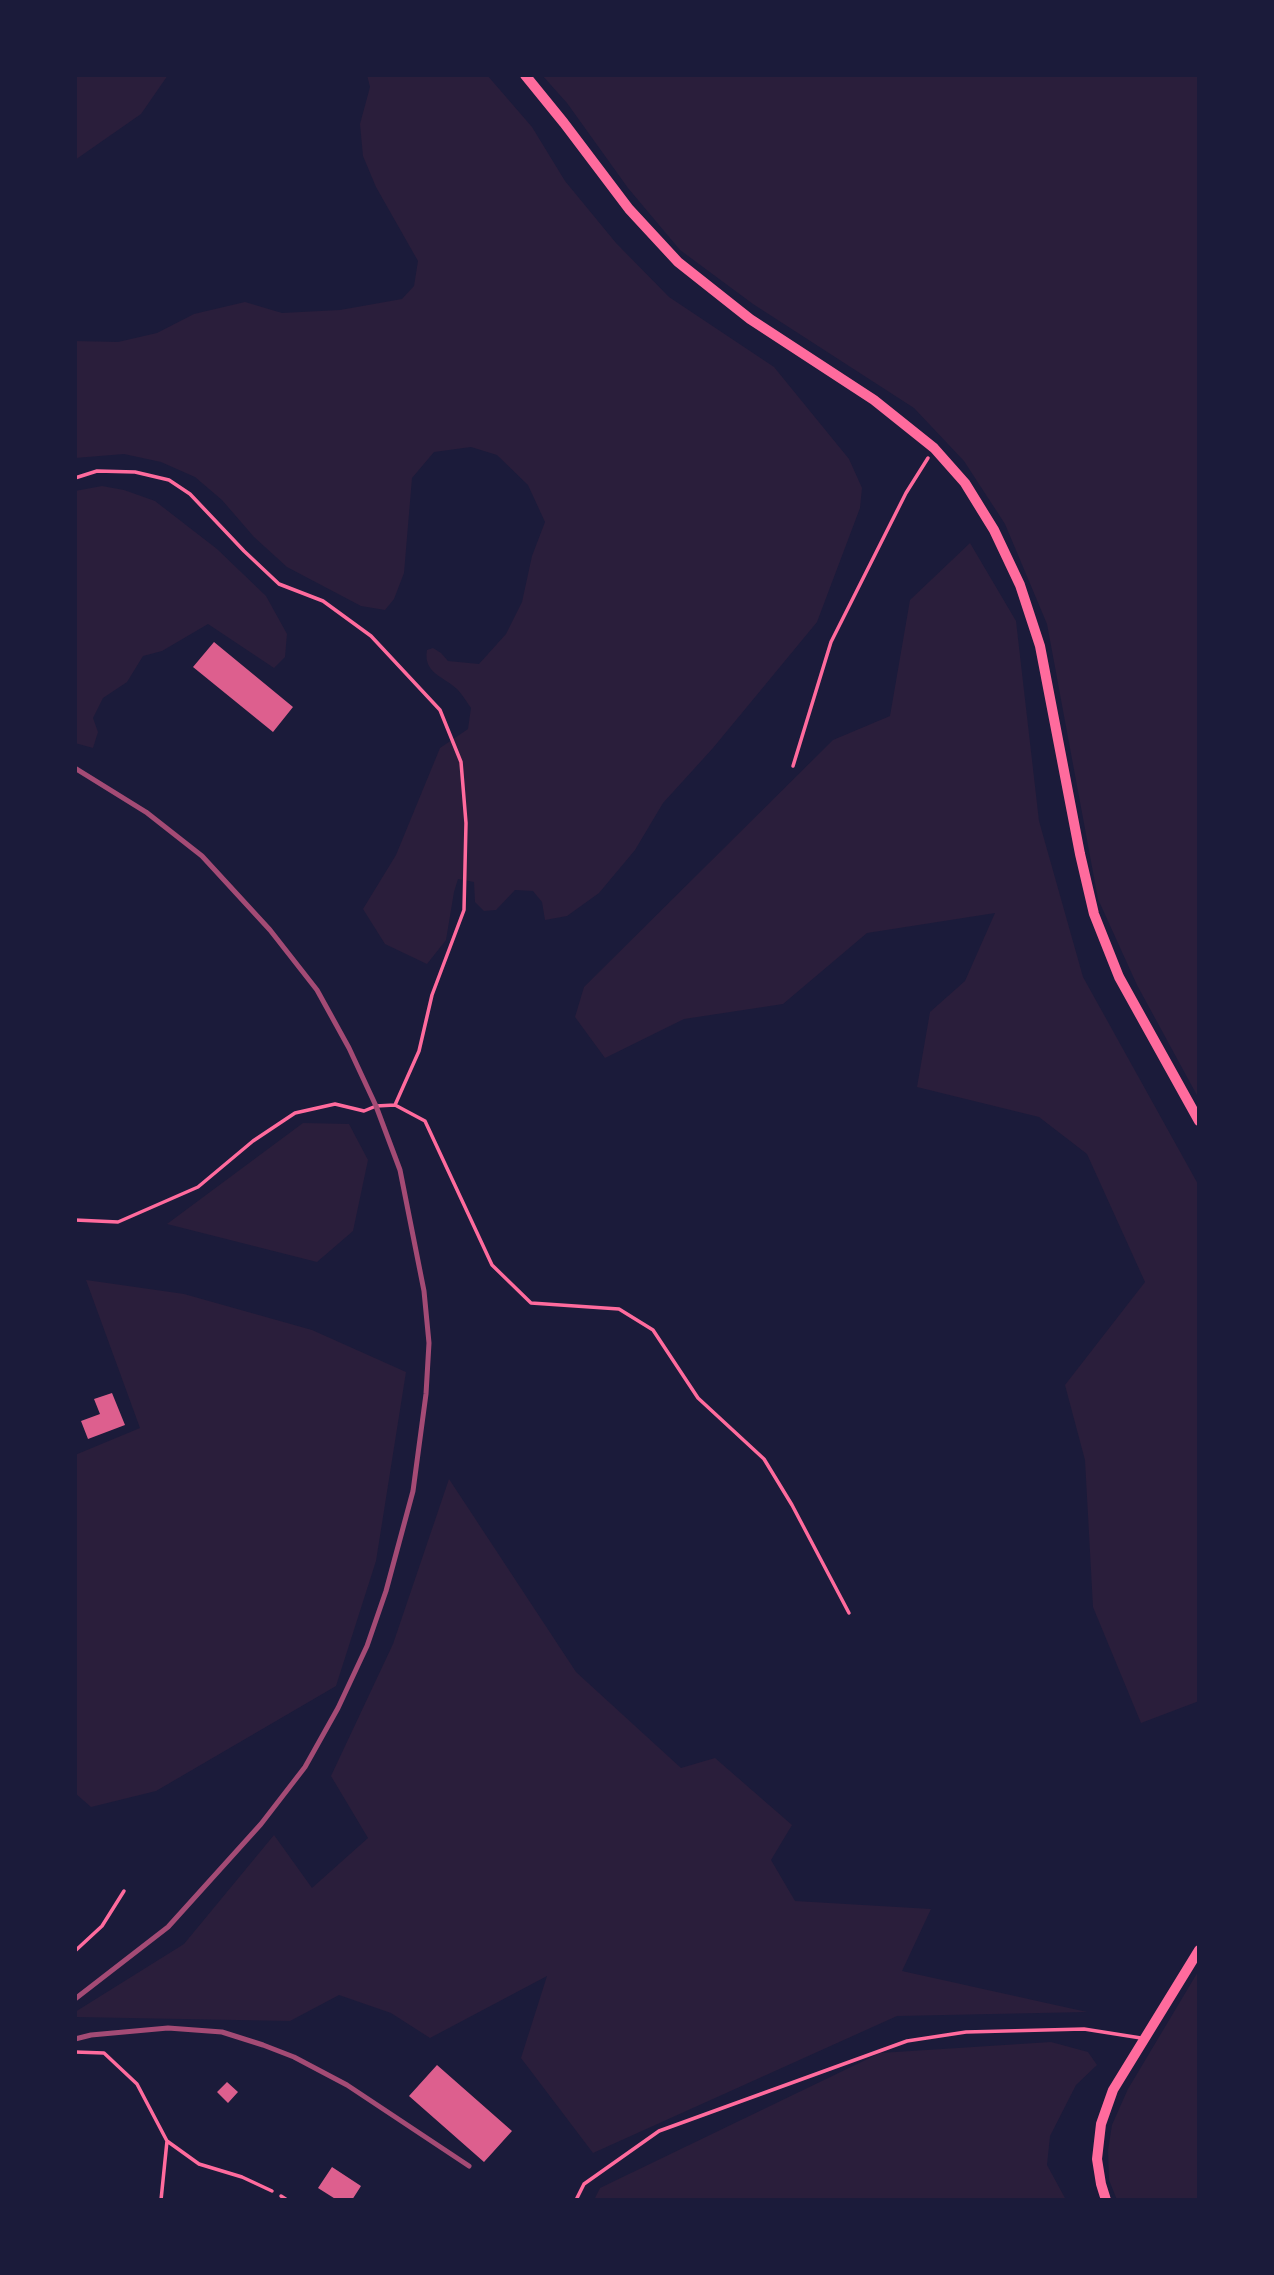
<!DOCTYPE html>
<html>
<head>
<meta charset="utf-8">
<style>
	body { margin:0 }
	#map { position:relative; width:1274px; height:2275px; overflow:hidden; background:#1b1b3a; font-family:"Golos Text",sans-serif }
	canvas { display:block }
	.frame { position:absolute; inset:0; border:77px solid #1b1b3a; pointer-events:none }
</style>
</head>
<body>
<div id="map">
<canvas width="1274" height="2275"></canvas>
<div class="frame"></div>
</div>
<script>
const ctx = document.querySelector('canvas').getContext('2d');
ctx.lineJoin = 'round';
function fillPath(path, color) {
  ctx.fillStyle = color;
  ctx.fill(path, 'evenodd');
}
function stroke(path, color, width, dash) {
  ctx.strokeStyle = color;
  ctx.lineWidth = width;
  ctx.lineCap = dash ? 'butt' : 'round';
  ctx.setLineDash(dash || []);
  ctx.stroke(path);
}
const green = new Path2D(`
	M 75,75 L 168,75 L 141,114 L 75,160 Z
	M 367,75 L 487,75 L 532,127 L 565,181 L 616,243 L 669,297 L 774,367 L 849,459 L 862,488 L 860,508 L 817,622 L 713,748 L 663,803 L 635,850 L 599,893 L 567,916 L 545,920 L 542,902 L 533,891 L 515,890 L 496,910 L 484,911 L 475,902 L 474,882 L 458,879 L 454,892 L 446,940 L 427,964 L 385,944 L 363,909 L 396,855 L 440,748 L 468,729 L 471,708 C 467,702 462,694 457,689 C 443,676 423,673 427,650 L 433,648 L 441,653 L 448,661 L 479,664 L 506,634 L 522,602 L 532,556 L 545,522 L 528,485 L 497,455 L 471,447 L 434,452 L 412,478 L 404,573 L 394,599 L 385,610 L 361,606 L 287,567 L 254,537 L 222,500 L 195,477 L 161,462 L 124,454 L 75,458 L 75,341 L 118,342 L 157,333 L 194,314 L 245,302 L 282,313 L 340,310 L 402,299 L 414,286 L 418,261 L 376,187 L 363,156 L 360,124 L 370,87 Z
	M 542,75 L 1199,75 L 1199,1099 L 1137,985 L 1098,899 L 1047,624 L 1005,524 L 964,461 L 914,408 L 753,304 L 680,250 L 628,188 L 567,103 Z
	M 102,486 L 124,490 L 155,501 L 217,549 L 266,596 L 287,634 L 285,657 L 274,668 L 208,624 L 162,651 L 143,656 L 127,682 L 103,698 L 93,718 L 98,732 L 93,748 L 75,743 L 75,491 Z
	M 970,543 L 1016,621 L 1039,821 L 1083,977 L 1199,1186 L 1199,1701 L 1141,1723 L 1093,1607 L 1085,1460 L 1065,1385 L 1145,1282 L 1087,1154 L 1039,1117 L 917,1087 L 930,1012 L 965,981 L 995,913 L 867,933 L 783,1004 L 684,1019 L 605,1058 L 575,1017 L 584,987 L 833,740 L 890,716 L 910,600 Z
	M 303,1123 L 349,1124 L 368,1160 L 353,1231 L 317,1262 L 167,1224 Z
	M 86,1280 L 184,1294 L 312,1330 L 406,1372 L 376,1561 L 336,1686 L 156,1791 L 91,1807 L 75,1793 L 75,1455 L 140,1428 Z
	M 449,1479 L 576,1672 L 681,1768 L 715,1758 L 792,1825 L 771,1860 L 795,1901 L 931,1909 L 902,1971 L 1087,2012 L 897,2016 L 593,2153 L 521,2058 L 547,1976 L 430,2038 L 391,2013 L 339,1995 L 290,2021 L 75,2017 L 75,2012 L 184,1944 L 274,1835 L 312,1888 L 368,1838 L 331,1776 L 393,1644 Z
	M 1199,1970 L 1199,2200 L 1117,2200 L 1109,2180 L 1108,2150 L 1112,2125 L 1128,2089 Z
	M 1051,2042 L 1088,2052 L 1097,2065 L 1076,2085 L 1050,2136 L 1047,2165 L 1066,2200 L 594,2200 L 600,2188 L 880,2053 Z`);
const building = new Path2D(`
	M 214,642 L 293,707 L 273,732 L 193,667 Z
	M 112,1393 L 125,1425 L 88,1439 L 81,1421 L 100,1414 L 94,1399 Z
	M 437,2065 L 512,2131 L 484,2162 L 409,2096 Z
	M 227,2082 L 238,2092 L 228,2103 L 217,2092 Z
	M 332,2167 L 361,2186 L 352,2200 L 337,2200 L 318,2188 Z`);
const path = new Path2D(`
	M 793,766 L 831,642 L 906,493 L 928,458
	M 75,1951 L 102,1926 L 124,1891
	M 75,2052 L 104,2053 L 137,2084 L 167,2141 L 161,2200
	M 167,2141 L 199,2164 L 242,2177 L 272,2191`);
const service = new Path2D(`
	M 75,478 L 97,471 L 135,472 L 169,480 L 190,494 L 244,551 L 279,584 L 323,601 L 371,636 L 440,710 L 461,762 L 466,823 L 464,910 L 432,995 L 419,1051 L 395,1105 L 376,1106 L 364,1111 L 335,1104 L 295,1113 L 253,1141 L 198,1187 L 118,1222 L 75,1220
	M 395,1105 L 425,1121 L 492,1265 L 531,1303 L 619,1309 L 653,1330 L 698,1398 L 764,1459 L 792,1505 L 849,1613
	M 281,2196 L 287,2200
	M 576,2200 L 584,2184 L 659,2131 L 907,2041 L 966,2032 L 1084,2029 L 1141,2038`);
const tertiary = new Path2D(`
	M 525,75 L 564,123 L 629,209 L 678,262 L 750,319 L 874,400 L 934,448 L 965,483 L 994,530 L 1020,585 L 1040,646 L 1080,854 L 1094,914 L 1119,977 L 1199,1121
	M 1106,2200 L 1101,2184 L 1097,2159 L 1101,2124 L 1113,2090 L 1199,1950`);
const rail = new Path2D(`
	M 75,768 L 146,812 L 202,856 L 270,930 L 317,990 L 349,1048 L 376,1106 L 400,1170 L 424,1291 L 429,1343 L 426,1394 L 413,1491 L 386,1591 L 367,1646 L 338,1708 L 305,1767 L 261,1824 L 168,1927 L 75,1999
	M 75,2039 L 91,2035 L 168,2028 L 222,2032 L 263,2045 L 294,2057 L 347,2085 L 469,2166`);
fillPath(green, '#2a1e3b');
fillPath(building, '#dd5f8e');
stroke(path, '#ff6b9d', 3.5);
stroke(service, '#ff6b9d', 3.5);
stroke(tertiary, '#ff6b9d', 10);
stroke(rail, '#a44b75', 5);
</script>
</body>
</html>
